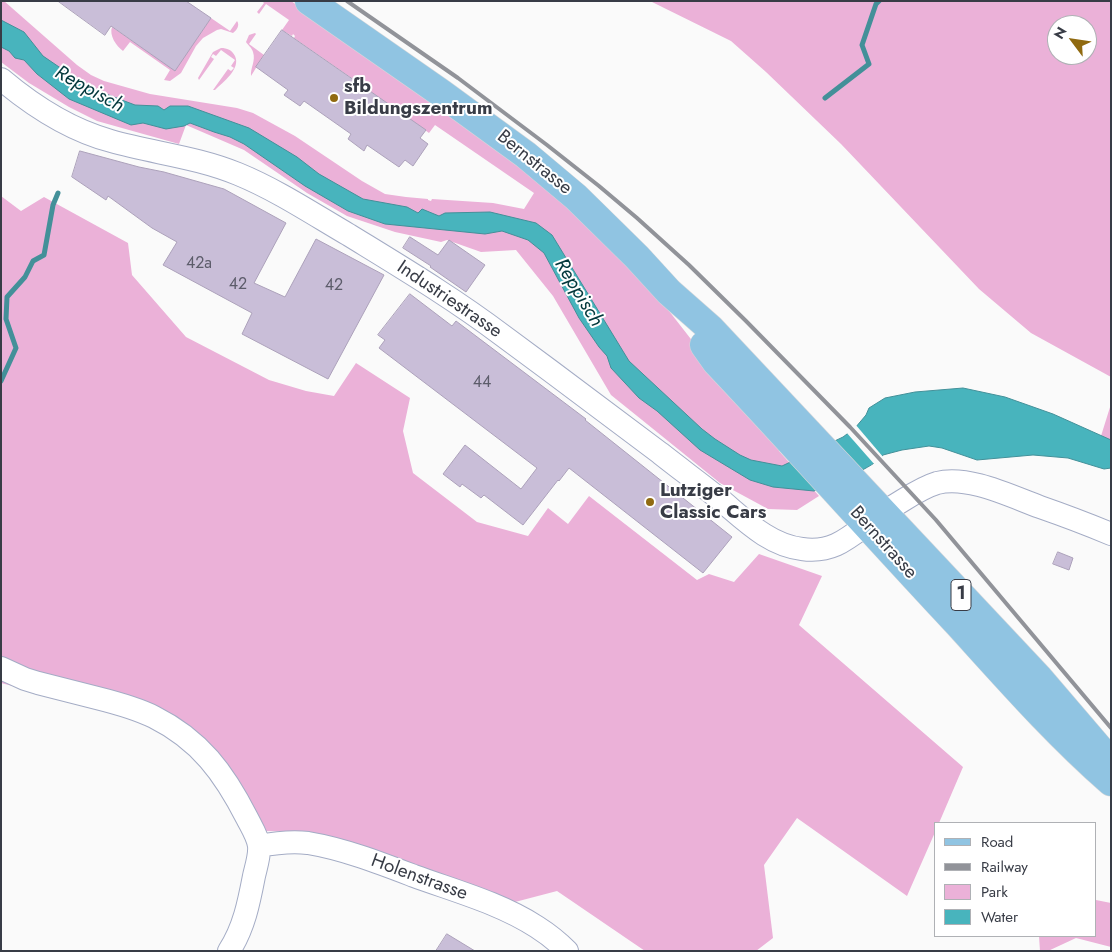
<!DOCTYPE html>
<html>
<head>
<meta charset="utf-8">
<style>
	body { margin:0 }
	#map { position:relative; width:1112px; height:952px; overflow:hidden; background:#fafafa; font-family:Jost,sans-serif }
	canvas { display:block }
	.frame { position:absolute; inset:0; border:2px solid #383c46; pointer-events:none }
	.legend { position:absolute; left:934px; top:822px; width:162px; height:115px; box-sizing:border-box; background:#fff; border:1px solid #afb1b5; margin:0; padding:6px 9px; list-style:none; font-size:15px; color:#383c46 }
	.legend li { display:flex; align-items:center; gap:10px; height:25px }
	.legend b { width:25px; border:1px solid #afb1b5 }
	.north { position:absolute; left:1047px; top:15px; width:50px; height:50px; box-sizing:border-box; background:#fff; border:1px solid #afb1b5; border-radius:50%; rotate:301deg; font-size:14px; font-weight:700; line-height:20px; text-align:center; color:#383c46 }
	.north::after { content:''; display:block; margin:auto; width:18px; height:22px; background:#906a10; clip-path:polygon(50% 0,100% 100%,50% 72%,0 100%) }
</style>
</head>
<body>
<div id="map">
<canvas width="1112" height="952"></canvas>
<div class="frame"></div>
<ul class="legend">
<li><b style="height:6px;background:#90c4e2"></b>Road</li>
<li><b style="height:6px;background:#919399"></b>Railway</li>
<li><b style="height:14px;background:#ebb1d8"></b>Park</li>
<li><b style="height:14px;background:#48b4bd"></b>Water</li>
</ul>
<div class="north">N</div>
</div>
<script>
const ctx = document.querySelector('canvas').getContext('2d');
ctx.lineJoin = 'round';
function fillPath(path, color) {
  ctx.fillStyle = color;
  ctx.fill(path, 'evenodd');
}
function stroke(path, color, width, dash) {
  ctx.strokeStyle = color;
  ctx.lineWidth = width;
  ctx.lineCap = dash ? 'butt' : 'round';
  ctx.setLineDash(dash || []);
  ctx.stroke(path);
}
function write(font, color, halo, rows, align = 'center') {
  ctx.font = font + ' Jost,sans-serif';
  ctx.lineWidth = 4;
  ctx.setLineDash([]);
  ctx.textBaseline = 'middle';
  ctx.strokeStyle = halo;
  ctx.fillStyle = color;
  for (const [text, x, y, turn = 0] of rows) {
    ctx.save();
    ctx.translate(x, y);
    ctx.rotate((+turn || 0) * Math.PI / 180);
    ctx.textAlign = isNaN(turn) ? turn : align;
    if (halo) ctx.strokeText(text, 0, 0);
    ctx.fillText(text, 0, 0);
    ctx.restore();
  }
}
const green = new Path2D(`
	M 1,1 L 4,1 L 77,65 L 91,75 L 104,81 L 150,94 L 237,108 L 253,113 L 295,136 L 362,181 L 385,194 L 406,197 L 428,199 L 428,200 L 431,201 L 432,199 L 493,203 L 524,209 L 534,193 L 435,125 L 429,133 L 403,114 L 404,112 L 402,111 L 400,112 L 355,81 L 356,79 L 354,77 L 353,79 L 294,38 L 295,36 L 293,34 L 292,36 L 282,30 L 289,20 L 266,4 L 259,14 L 257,12 L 264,3 L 262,1 L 291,1 L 445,109 L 558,196 L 662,302 L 733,393 L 782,449 L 779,451 L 819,496 L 797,510 L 768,509 L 720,483 L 647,424 L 611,395 L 553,296 L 516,250 L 481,252 L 447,240 L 441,242 L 395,232 L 347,216 L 307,193 L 244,150 L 186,125 L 179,144 L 97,121 L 69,107 L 29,83 L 1,62 Z
	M 650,1 L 1111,1 L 1111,377 L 1031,333 L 979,289 L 841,144 L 766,72 L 731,41 ZM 1057,25 L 1087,25 L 1087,55 L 1057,55 Z
	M 211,18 L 230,31 L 237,21 C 240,25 237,30 233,33 L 221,29 L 217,30 L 203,38 L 196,46 L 181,73 L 170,81 L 164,80 L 170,70 L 130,42 L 123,51 C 116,46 109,35 112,27 L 175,70 Z
	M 255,33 L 256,34 L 249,44 L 264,55 L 251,76 C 250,68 256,61 253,52 C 252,48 248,45 246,42 L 249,35 Z
	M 221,48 C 227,48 232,50 235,56 C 241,69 223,82 215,90 L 213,90 L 228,69 L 231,71 L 234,68 L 231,66 L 235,60 L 221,50 L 216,56 L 213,54 L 211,57 L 214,59 L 199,80 L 198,78 L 213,52 Z
	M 1,196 L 21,211 L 44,197 L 128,243 L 132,275 L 186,337 L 269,380 L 306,391 L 334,396 L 356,363 L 410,398 L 403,431 L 413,473 L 477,522 L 528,536 L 548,508 L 568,524 L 589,496 L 697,580 L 709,574 L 734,582 L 759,554 L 822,576 L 799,625 L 963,767 L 939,823 L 936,823 L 936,830 L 907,896 L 797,818 L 764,865 L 773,938 L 756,951 L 645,951 L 557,891 L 515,902 L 311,832 L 263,831 L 163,725 L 1,683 Z
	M 1111,404 L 1111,456 L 1096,452 Z
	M 1096,900 L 1111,903 L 1111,947 L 1076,938 L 1048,951 L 1040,951 L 1039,936 L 1096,936 Z`);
const water = new Path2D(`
	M 1,20 L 24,32 L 43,56 L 81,82 L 106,94 L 135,105 L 158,106 L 164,110 L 170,106 L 188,106 L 249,128 L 297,157 L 319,174 L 363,199 L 407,207 L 418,213 L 422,209 L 439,216 L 445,213 L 490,212 L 536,223 L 552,235 L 629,361 L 702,429 L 715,439 L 740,455 L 751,460 L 782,466 L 843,437 L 855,428 L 866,415 L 869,408 L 885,398 L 915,392 L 963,388 L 1005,397 L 1053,414 L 1111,440 L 1111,468 L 1104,469 L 1068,458 L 1033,455 L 977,460 L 942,448 L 929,446 L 902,450 L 883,455 C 874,468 835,482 820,489 L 814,491 L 773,487 L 750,480 L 700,450 L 657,411 L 639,398 L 611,368 L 607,356 L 599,347 L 579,318 L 544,253 L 528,240 L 502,231 L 485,234 L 385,224 L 348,211 L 305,186 L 244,144 L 230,137 L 214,132 L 190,123 L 184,126 L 166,129 L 143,123 L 131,125 L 69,99 L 37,74 L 24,60 L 15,58 L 9,51 L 1,47 Z`);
const pier = new Path2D(`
	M 855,424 L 884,458 L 881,462 L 875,465 L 846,432 Z`);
const stream = new Path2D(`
	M 825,98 L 869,64 L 862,45 L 876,4 L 879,1
	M 1,381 L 16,348 L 6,319 L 7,297 L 25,277 L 33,261 L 44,255 L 53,205 L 58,193`);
const building = new Path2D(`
	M 58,1 L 186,1 L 211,18 L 175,71 L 111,26 L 105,35 Z
	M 282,30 L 426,130 L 420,138 L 428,144 L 413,166 L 405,160 L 399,167 L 367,145 L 364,151 L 348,139 L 351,134 L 304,101 L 300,106 L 284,95 L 288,90 L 256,67 Z
	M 80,151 L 139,167 L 164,172 L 224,189 L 286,223 L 254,283 L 285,297 L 316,239 L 384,275 L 328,379 L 242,334 L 252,313 L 163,265 L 177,242 L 152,228 L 108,196 L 106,200 L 72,177 Z
	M 410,237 L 438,255 L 449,240 L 485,265 L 466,292 L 430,267 L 431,266 L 403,248 Z
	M 410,294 L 452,326 L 456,321 L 586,419 L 585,420 L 732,537 L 703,573 L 569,468 L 559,481 L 558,480 L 523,525 L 484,495 L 481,498 L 462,484 L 460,487 L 443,474 L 465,445 L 521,489 L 537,468 L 379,348 L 385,340 L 378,335 Z
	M 1058,552 L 1073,558 L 1069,570 L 1053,564 Z
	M 447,934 L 475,951 L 436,951 Z`);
const minor = new Path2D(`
	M 1,79 C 33,106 70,130 111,141 C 153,153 197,157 238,174 C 277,190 313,214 349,235 C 401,267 453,298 502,335 C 555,374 608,414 660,453 C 679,468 698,482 717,497 C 742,517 767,545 802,549 C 830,553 845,541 866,525
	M 883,512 C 901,503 917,489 937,483 C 968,475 1010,496 1040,507 C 1063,515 1087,524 1111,534
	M 1,668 L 25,679 L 38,683 C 58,688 77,693 97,698 C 117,703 136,708 154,717 C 200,740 224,773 247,818 C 251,826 258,837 259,846 C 260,855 256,867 254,876 C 249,902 244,928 229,951
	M 259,846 C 275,843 291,841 308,843 C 344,849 380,863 414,876 C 455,891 500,903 537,927 C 548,934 558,942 567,951`);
const major = new Path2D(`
	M 309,1 L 441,93 L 526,155 L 576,197 L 637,257 L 669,292 L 711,329 L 1039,678 L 1111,762
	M 704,345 L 716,362 L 732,379 C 808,460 882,543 958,624 C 1007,678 1056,734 1111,782`);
const rail = new Path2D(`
	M 347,1 L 458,78 L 547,145 L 599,186 L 637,218 L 689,265 L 746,321 L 850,427 L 936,520 L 1111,728`);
const markers = [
	[334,98,5,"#906a10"],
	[650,502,5,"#906a10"]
];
const numberNames = [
	["42a",199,264],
	["42",238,285],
	["42",334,286],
	["44",482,383]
];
const shields = [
	[961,595,20]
];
const shieldNames = [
	["1",961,595]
];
const poiNames = [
	["sfb",344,87],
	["Bildungszentrum",344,109],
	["Lutziger",660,491],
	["Classic Cars",660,513]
];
const streetNames = [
	["Bernstrasse",534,163,39],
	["Industriestrasse",449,300,34],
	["Bernstrasse",883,543,48],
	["Holenstrasse",419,878,20]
];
const waterNames = [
	["Reppisch",89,90,29],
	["Reppisch",578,293,59]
];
fillPath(green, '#ebb1d8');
fillPath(water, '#48b4bd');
stroke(water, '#439099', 1);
fillPath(pier, '#fafafa');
stroke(stream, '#439099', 5);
fillPath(building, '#c9bed8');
stroke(building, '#aca1ba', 1);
stroke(minor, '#a4acc5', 24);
stroke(major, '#d7d8da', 29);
stroke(minor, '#fff', 22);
stroke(major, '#90c4e2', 28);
stroke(rail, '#919399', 4);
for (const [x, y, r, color] of markers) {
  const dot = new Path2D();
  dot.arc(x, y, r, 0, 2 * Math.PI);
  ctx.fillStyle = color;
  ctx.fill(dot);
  stroke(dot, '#fff', 2);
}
write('16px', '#5c5c6a', null, numberNames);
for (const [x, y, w] of shields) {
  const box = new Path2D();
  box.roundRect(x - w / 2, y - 15.5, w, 31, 4);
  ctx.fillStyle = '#fff';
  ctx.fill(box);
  stroke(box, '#383c46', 1);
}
write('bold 18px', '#383c46', null, shieldNames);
write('bold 19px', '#383c46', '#fff', poiNames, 'left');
write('19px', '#383c46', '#fff', streetNames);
write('italic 20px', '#04393d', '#fff', waterNames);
</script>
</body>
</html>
